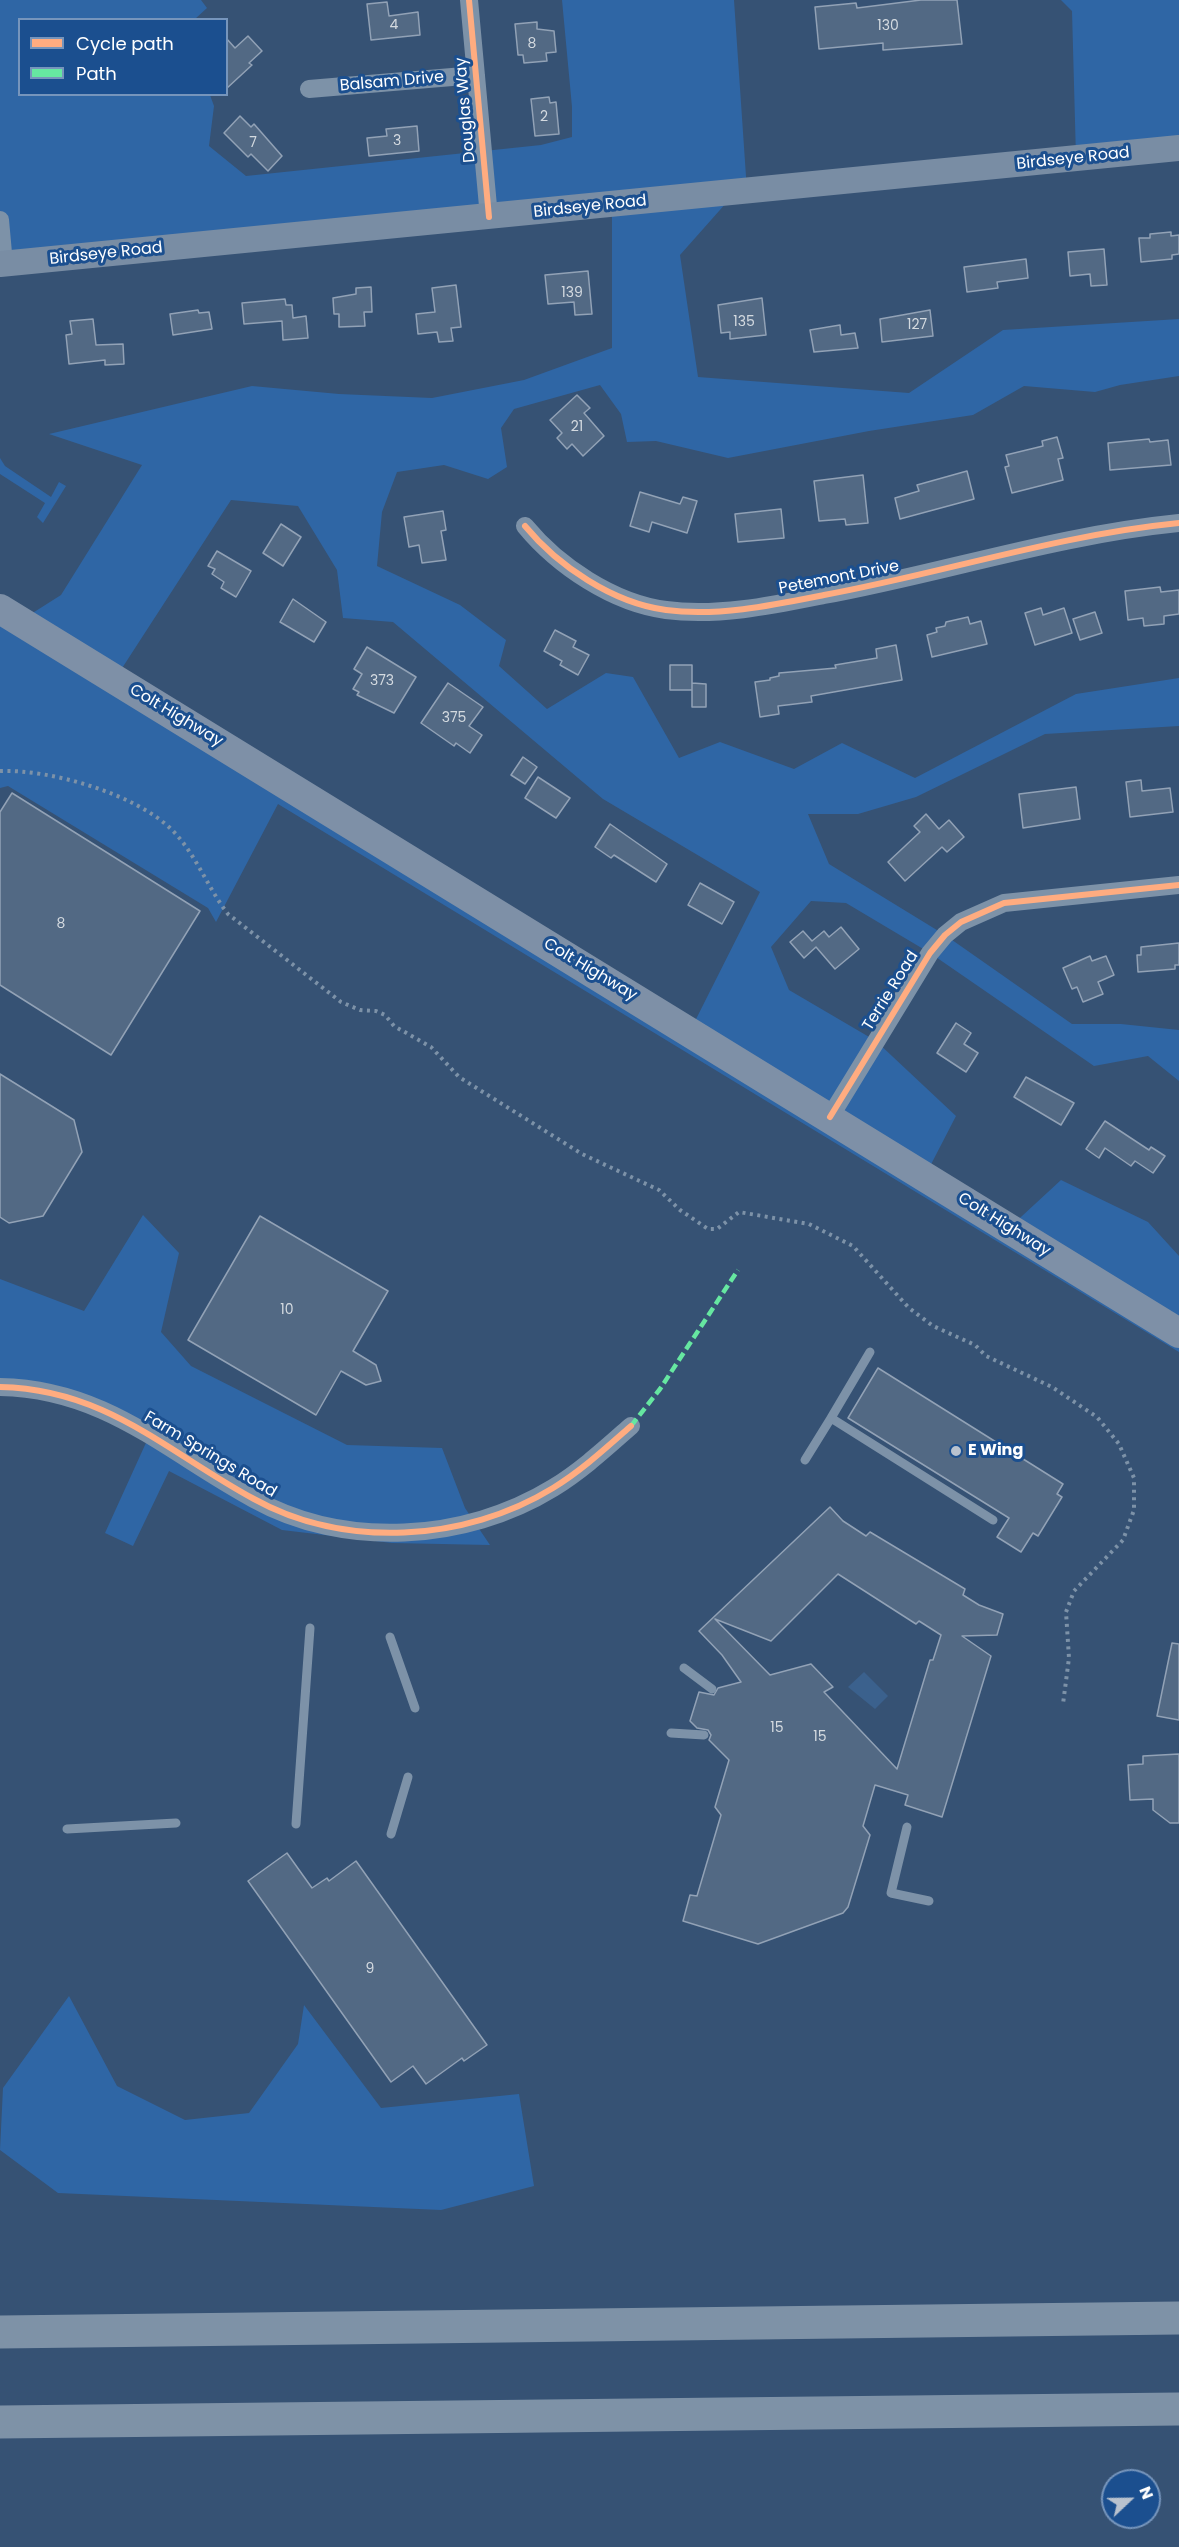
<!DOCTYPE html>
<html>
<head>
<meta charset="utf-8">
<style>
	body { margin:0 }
	#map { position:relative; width:1179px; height:2547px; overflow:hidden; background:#365274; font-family:Poppins,sans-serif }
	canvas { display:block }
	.legend { position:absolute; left:18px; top:18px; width:210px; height:78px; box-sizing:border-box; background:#1b4f8f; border:2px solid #7695bc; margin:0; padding:8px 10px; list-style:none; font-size:18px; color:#fff }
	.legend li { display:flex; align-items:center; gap:12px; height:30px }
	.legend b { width:30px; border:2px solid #7695bc }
	.north { position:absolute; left:1101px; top:2469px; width:60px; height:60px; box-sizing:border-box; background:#1b4f8f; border:2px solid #7695bc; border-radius:50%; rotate:68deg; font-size:16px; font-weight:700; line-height:24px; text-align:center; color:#fff }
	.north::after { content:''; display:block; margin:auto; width:21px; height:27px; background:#b9c2ce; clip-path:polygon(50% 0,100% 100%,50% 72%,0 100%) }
</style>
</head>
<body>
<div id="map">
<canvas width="1179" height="2547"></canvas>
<ul class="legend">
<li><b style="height:8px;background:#ffac80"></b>Cycle path</li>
<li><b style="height:8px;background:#66e7a1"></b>Path</li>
</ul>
<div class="north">N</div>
</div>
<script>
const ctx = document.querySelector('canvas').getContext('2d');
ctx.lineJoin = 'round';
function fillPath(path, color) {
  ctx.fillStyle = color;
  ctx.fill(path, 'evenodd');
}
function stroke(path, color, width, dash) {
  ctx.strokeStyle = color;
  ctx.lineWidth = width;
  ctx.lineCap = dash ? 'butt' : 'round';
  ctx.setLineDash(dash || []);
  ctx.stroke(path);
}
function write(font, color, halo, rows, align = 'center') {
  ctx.font = font + ' Poppins,sans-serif';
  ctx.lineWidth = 6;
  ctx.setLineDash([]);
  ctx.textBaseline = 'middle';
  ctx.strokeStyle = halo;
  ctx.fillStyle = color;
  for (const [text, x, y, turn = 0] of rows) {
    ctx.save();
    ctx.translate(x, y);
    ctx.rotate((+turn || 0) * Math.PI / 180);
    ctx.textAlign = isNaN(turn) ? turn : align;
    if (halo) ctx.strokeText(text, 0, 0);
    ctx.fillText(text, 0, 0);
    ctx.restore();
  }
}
const green = new Path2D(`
	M 0,0 L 201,0 L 207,8 L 195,19 L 20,20 L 20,94 L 210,95 L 214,106 L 209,146 L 246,176 L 541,145 L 572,137 L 572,107 L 562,0 L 734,0 L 747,191 L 735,193 L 680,255 L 698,377 L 909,393 L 1003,330 L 1179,319 L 1179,376 L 1120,385 L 1095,392 L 1024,386 L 973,415 L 869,431 L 728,458 L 656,441 L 627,442 L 621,414 L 600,385 L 514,409 L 501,428 L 507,467 L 488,479 L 444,465 L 397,472 L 382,512 L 377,566 L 460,605 L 506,640 L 499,666 L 547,709 L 606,673 L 633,677 L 679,758 L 720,742 L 794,769 L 842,743 L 915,778 L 1076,694 L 1179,678 L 1179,726 L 1045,734 L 916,797 L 858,814 L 808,814 L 829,864 L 945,935 L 1072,1024 L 1121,1024 L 1179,1030 L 1179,1081 L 1148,1056 L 1094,1066 L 930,953 L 846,903 L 811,901 L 771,947 L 789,990 L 876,1041 L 956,1116 L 925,1176 L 1009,1228 L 1061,1180 L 1148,1222 L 1179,1256 L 1179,1352 L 278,804 L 216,922 L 208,908 L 8,786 L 0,788 L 0,609 L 20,621 L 61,595 L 142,465 L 49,434 L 252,386 L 339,394 L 432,398 L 524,380 L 612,348 L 612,205 L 0,264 ZM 231,500 L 298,506 L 337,570 L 343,618 L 393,622 L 603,799 L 760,892 L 690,1031 L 115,679 Z
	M 1061,0 L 1179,0 L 1179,148 L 1076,158 L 1072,11 Z
	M 0,458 L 5,466 L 51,497 L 59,482 L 66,486 L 43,523 L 37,517 L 45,503 L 0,474 Z
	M 143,1215 L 179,1253 L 161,1332 L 191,1366 L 347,1445 L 442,1448 L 465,1508 L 490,1545 L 392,1543 L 282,1530 L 169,1471 L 133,1546 L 105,1533 L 150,1434 L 122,1419 L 0,1387 L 0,1279 L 84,1311 Z
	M 69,1996 L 117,2086 L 185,2120 L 249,2113 L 298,2044 L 304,2005 L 381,2108 L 519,2094 L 534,2186 L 441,2210 L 58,2193 L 0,2150 L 3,2088 Z`);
const water = new Path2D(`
	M 864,1672 L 888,1696 L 875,1709 L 848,1687 Z`);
const building = new Path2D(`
	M 921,0 L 957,0 L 962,44 L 883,50 L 883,43 L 819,49 L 815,7 L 856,3 L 857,8 Z
	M 387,2 L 389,16 L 418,12 L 420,35 L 371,40 L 367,4 Z
	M 537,22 L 537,29 L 554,31 L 556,52 L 546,53 L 547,61 L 524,63 L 523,55 L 518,55 L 515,24 Z
	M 248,36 L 262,51 L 249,63 L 252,65 L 226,89 L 226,38 L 235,48 Z
	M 549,97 L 550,103 L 556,102 L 559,134 L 535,136 L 531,99 Z
	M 240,116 L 251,127 L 254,124 L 282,156 L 268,171 L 251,154 L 248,157 L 224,133 Z
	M 417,126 L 419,151 L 369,156 L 367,138 L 387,136 L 386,129 Z
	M 1171,232 L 1171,236 L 1179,235 L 1179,254 L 1172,255 L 1172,259 L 1141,262 L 1139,238 L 1150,238 L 1150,234 Z
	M 1104,249 L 1107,285 L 1091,286 L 1090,274 L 1070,276 L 1068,252 Z
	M 1026,259 L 1028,278 L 997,282 L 998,288 L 967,292 L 964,267 Z
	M 588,271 L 592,314 L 575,315 L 574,302 L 548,304 L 545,275 Z
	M 456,285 L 461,327 L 451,328 L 453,341 L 439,342 L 437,332 L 418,334 L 416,314 L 435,312 L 432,288 Z
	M 371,287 L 372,312 L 364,312 L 365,326 L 339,327 L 339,314 L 334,314 L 333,298 L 356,294 L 356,288 Z
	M 762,298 L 766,335 L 730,339 L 730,332 L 721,333 L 718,305 Z
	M 285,299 L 286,305 L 292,305 L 293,318 L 306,316 L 308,338 L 283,340 L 282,321 L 244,324 L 242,303 Z
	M 198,310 L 199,313 L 209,312 L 212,329 L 173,335 L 170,314 Z
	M 930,310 L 933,336 L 882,342 L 880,319 Z
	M 93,319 L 96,345 L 123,344 L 124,364 L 105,365 L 105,360 L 69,364 L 66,335 L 72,334 L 70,321 Z
	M 840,325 L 841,335 L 855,333 L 858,348 L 814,352 L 810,330 Z
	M 577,395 L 590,408 L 584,413 L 604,436 L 583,456 L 572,444 L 567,449 L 557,438 L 562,433 L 550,420 Z
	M 1057,437 L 1063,458 L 1058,459 L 1063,480 L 1012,493 L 1005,467 L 1009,466 L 1006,455 L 1043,446 L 1042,441 Z
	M 1149,439 L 1150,442 L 1168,440 L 1171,465 L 1110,470 L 1108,443 Z
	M 967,471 L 974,499 L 900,519 L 895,498 L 919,491 L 917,485 Z
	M 863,475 L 868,523 L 846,525 L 845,519 L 819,521 L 814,481 Z
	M 640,492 L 680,504 L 683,497 L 697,501 L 687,533 L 652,522 L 649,532 L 630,526 Z
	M 781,509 L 784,538 L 738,542 L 735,514 Z
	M 443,511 L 446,530 L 441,531 L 446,560 L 422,563 L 419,545 L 409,547 L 404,517 Z
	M 281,524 L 301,537 L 283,566 L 263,553 Z
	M 217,551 L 251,571 L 236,597 L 221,588 L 224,582 L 212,574 L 215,569 L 208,566 Z
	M 1160,587 L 1161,592 L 1179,590 L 1179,614 L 1164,616 L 1164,624 L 1144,626 L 1143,618 L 1128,620 L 1125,591 Z
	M 293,599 L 326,622 L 314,642 L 280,622 Z
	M 1041,608 L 1043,615 L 1064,608 L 1072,633 L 1035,645 L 1025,613 Z
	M 1095,612 L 1102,633 L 1080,640 L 1073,619 Z
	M 968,617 L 970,624 L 981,621 L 987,644 L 932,657 L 927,635 L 937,632 L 936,628 L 945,626 L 946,622 Z
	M 555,630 L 576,641 L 573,647 L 589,655 L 578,675 L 560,665 L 562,661 L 544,651 Z
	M 896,645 L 902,680 L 811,696 L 812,702 L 778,706 L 779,714 L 760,717 L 755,682 L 770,680 L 770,678 L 779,676 L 779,673 L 836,668 L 835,665 L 877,658 L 876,649 Z
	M 367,647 L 416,677 L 394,713 L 357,695 L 359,692 L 353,689 L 362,674 L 354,669 Z
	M 670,665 L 692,665 L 692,690 L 670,690 Z
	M 448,683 L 483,707 L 469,726 L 482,735 L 470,753 L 456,743 L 454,746 L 421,723 Z
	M 692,683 L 706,684 L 706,707 L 692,707 Z
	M 523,757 L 537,767 L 525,784 L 511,775 Z
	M 538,777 L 570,798 L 556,818 L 525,798 Z
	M 1141,780 L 1142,791 L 1170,788 L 1173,812 L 1130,817 L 1126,782 Z
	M 1076,787 L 1080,819 L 1023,828 L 1019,794 Z
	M 12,793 L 200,911 L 111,1055 L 0,985 L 0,812 Z
	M 926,814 L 939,829 L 949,820 L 964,837 L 947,852 L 942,847 L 905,881 L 888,862 L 920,832 L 914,826 Z
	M 610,824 L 667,864 L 656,882 L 614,855 L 611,858 L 595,847 Z
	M 700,883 L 734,902 L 722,924 L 688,905 Z
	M 841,927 L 859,949 L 835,969 L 816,947 L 804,958 L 790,942 L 803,931 L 812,941 L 824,931 L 829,937 Z
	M 1179,943 L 1179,965 L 1175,965 L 1175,969 L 1138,972 L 1137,955 L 1141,955 L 1141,947 Z
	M 1090,956 L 1092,961 L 1106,956 L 1114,975 L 1098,982 L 1103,994 L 1083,1002 L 1077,987 L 1072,989 L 1063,968 Z
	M 956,1023 L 971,1033 L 964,1044 L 978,1053 L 966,1072 L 937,1053 Z
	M 0,1074 L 74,1120 L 82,1152 L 43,1216 L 9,1223 L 0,1217 Z
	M 1026,1077 L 1074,1103 L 1061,1125 L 1014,1097 Z
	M 1105,1121 L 1149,1150 L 1151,1147 L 1165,1156 L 1153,1173 L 1135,1161 L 1131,1166 L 1105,1148 L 1099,1158 L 1086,1149 Z
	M 260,1216 L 388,1291 L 353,1351 L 376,1365 L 381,1381 L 366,1385 L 341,1371 L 316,1415 L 188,1340 Z
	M 878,1368 L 1063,1484 L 1057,1494 L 1062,1497 L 1038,1536 L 1033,1533 L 1021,1552 L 997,1537 L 1009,1518 L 848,1418 Z
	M 830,1507 L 843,1521 L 866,1536 L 870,1532 L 965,1589 L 963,1595 L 979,1605 L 1003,1614 L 997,1635 L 962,1636 L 991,1656 L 942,1817 L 905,1805 L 908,1795 L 875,1785 L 863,1826 L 870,1835 L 848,1907 L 843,1913 L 758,1944 L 683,1921 L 690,1895 L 697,1896 L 721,1815 L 715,1807 L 729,1760 L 709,1740 L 711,1735 L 708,1730 L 697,1728 L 690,1721 L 699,1692 L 714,1695 L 718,1688 L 741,1682 L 722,1655 L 699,1631 ZM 838,1574 L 916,1624 L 919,1621 L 941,1635 L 933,1660 L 930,1660 L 897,1769 L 824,1692 L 833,1687 L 811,1664 L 770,1675 L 715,1619 L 771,1641 Z
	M 1172,1643 L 1179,1644 L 1179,1720 L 1157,1716 Z
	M 1179,1754 L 1179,1823 L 1170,1823 L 1153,1810 L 1153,1799 L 1130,1800 L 1128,1765 L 1143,1764 L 1143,1756 Z
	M 287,1853 L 312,1888 L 327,1878 L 329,1881 L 356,1861 L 487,2045 L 464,2061 L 462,2058 L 426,2084 L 413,2066 L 391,2082 L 248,1881 Z`);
const path = new Path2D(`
	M 0,771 C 50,769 136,794 172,830 C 196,854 207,887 228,914 L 341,1002 L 360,1010 L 376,1011 L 385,1015 L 394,1026 L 431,1047 L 459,1077 L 582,1154 L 659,1190 L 680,1210 L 708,1229 L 717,1229 L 739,1212 L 809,1224 L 853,1246 L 909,1308 L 933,1326 L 975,1345 L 986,1356 L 1052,1387 L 1097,1417 L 1119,1444 L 1134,1478 L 1134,1510 L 1123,1540 L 1074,1591 L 1066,1612 L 1069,1658 L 1063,1704`);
const service = new Path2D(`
	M 831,1418 L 870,1352
	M 805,1460 L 831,1418 L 993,1520
	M 390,1637 L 415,1708
	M 684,1668 L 712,1689
	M 671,1733 L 704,1735
	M 296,1824 L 310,1628
	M 907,1827 L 891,1893 L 929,1901
	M 67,1829 L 176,1823
	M 391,1834 L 408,1777`);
const minor = new Path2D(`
	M 469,0 L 489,217
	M 309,89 L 476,75
	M 0,220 L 4,264
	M 525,526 C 558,566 613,603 666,610 C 717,617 774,605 824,595 C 943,573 1058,535 1179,523
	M 830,1117 L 930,953 L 945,935 L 961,922 L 1004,903 L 1179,885
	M 0,1387 C 106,1389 167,1452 254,1499 C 344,1549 465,1542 553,1488 C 581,1471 606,1448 631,1426`);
const secondary = new Path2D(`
	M 0,264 L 1179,148`);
const trunk = new Path2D(`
	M 0,609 L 1179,1333`);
const motorway = new Path2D(`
	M 0,2332 L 1179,2318
	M 0,2422 L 1179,2409`);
const quiet = new Path2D(`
	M 631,1426 L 660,1389 L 738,1270`);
const cycleway = new Path2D(`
	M 469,0 L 489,217
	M 525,526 C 558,566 613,603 666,610 C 717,617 774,605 824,595 C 943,573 1058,535 1179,523
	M 830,1117 L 930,953 L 945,935 L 961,922 L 1004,903 L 1179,885
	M 0,1387 C 106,1389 167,1452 254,1499 C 344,1549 465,1542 553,1488 C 581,1471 606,1448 631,1426`);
const markers = [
	[956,1451,6,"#b9c2ce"]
];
const numberNames = [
	["4",394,25],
	["130",888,26],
	["8",532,44],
	["2",544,117],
	["3",397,141],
	["7",253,143],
	["139",572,293],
	["135",744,322],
	["127",917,325],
	["21",577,427],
	["373",382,681],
	["375",454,718],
	["8",61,924],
	["10",287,1310],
	["15",777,1728],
	["15",820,1737],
	["9",370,1969]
];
const streetNames = [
	["Balsam Drive",392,82,-5],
	["Douglas Way",466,110,-95],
	["Birdseye Road",1073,159,-6],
	["Birdseye Road",590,207,-6],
	["Birdseye Road",106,254,-6],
	["Petemont Drive",839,578,-11],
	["Colt Highway",176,716,31],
	["Colt Highway",590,970,31],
	["Terrie Road",891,991,-58],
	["Colt Highway",1004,1225,32],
	["Farm Springs Road",210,1455,31]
];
const poiNames = [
	["E Wing",968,1451]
];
fillPath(green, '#2f66a5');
fillPath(water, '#3b618d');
fillPath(building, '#526984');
stroke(building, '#92a2b6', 1.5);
stroke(path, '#7d92a8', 4, [3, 4.5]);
stroke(service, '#7d92a8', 9);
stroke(minor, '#7d92a8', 18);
stroke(secondary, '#798da4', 26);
stroke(trunk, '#7e90a7', 30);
stroke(motorway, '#7e92a7', 33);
stroke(quiet, '#66e7a1', 4.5, [9, 4.5]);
stroke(cycleway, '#ffac80', 6);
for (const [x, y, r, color] of markers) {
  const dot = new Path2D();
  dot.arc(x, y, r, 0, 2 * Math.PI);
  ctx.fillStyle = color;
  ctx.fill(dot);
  stroke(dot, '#1b4f8f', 2);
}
write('14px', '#d4dae0', null, numberNames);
write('16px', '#fff', '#1b4f8f', streetNames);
write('bold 16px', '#fff', '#1b4f8f', poiNames, 'left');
</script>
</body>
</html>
